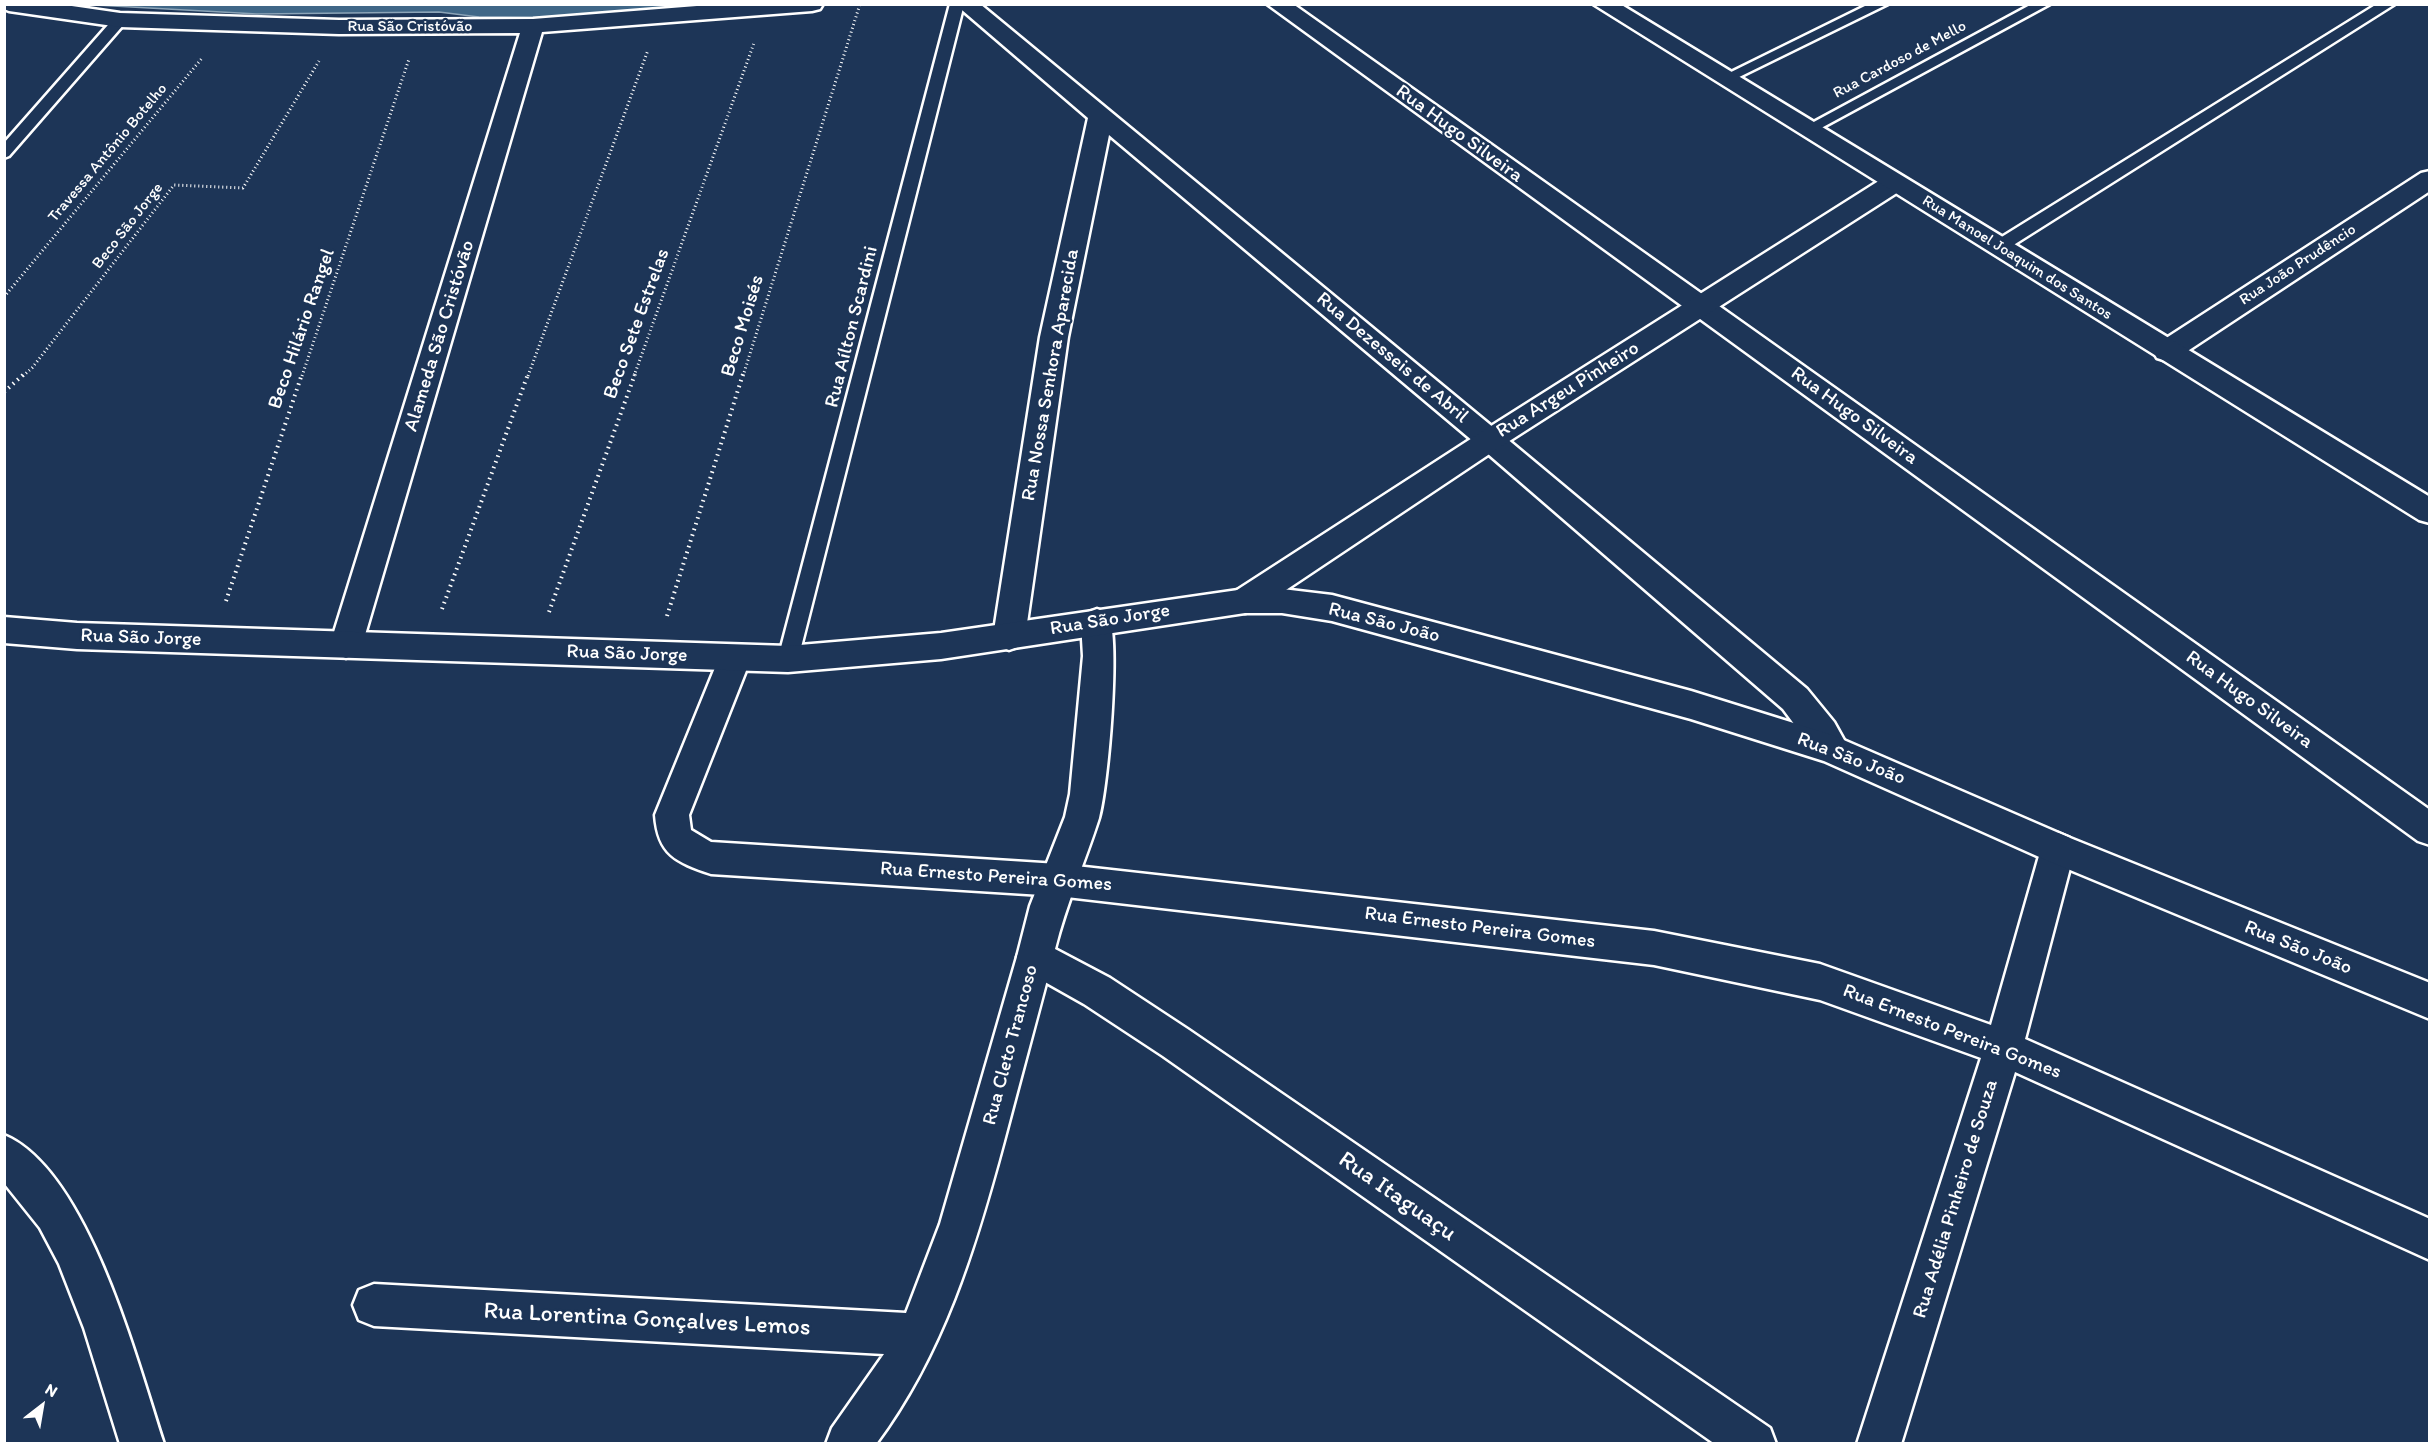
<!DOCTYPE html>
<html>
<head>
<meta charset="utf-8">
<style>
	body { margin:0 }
	#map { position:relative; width:2434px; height:1448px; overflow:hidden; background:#1d3557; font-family:Itim,sans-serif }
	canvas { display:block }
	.frame { position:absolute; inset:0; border:6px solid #fff; pointer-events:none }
	.north { position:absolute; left:12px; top:1376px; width:60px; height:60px; -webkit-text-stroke:4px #1d3557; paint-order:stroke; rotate:31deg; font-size:16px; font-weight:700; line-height:24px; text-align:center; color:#fff }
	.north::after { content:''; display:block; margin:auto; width:21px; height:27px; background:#fff; clip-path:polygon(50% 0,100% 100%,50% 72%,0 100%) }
</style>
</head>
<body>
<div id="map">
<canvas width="2434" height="1448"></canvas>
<div class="frame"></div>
<div class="north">N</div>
</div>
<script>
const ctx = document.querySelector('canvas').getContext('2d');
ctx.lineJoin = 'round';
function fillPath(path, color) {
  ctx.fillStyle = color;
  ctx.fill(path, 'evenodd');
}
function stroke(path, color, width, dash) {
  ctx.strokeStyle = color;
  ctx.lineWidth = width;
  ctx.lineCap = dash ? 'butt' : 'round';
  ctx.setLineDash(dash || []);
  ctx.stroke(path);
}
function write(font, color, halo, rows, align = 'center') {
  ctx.font = font + ' Itim,sans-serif';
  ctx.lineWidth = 4.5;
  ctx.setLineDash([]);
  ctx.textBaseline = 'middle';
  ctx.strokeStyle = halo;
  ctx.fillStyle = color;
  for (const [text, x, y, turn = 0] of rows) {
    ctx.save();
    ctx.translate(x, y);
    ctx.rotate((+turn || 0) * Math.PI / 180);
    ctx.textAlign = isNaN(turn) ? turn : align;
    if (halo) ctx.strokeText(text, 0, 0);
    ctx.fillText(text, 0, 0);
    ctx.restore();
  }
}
const water = new Path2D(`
	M 95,5 L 696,5 L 573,18 L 479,17 L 439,12 L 257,14 Z`);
const pathFar1 = new Path2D(`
	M 4,297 L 203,57
	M 23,376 L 32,368 L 174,185 L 243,188 L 319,61
	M 302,376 L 409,59
	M 528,376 L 648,50
	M 634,376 L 754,43
	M 743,376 L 860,4`);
const path = new Path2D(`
	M 4,392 L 24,374
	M 226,601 L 302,374
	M 442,609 L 528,374
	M 549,612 L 635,374
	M 667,616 L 743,374`);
const service = new Path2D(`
	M 950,4 L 964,4 L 798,659 L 795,665 L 788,667 L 781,665 L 778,659 Z
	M 1869,4 L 1888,4 L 1729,82 L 1724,83 L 1717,79 Z
	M 2032,4 L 2050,4 L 1812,133 L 1807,135 L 1799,130 Z
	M 2377,4 L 2395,4 L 2004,251 L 1992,251 L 1990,247 L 1992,243 Z
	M 120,16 L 125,17 L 125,23 L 9,156 L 4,158 L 4,143 L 115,17 Z`);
const minor = new Path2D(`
	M 4,4 L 58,4 L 120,13 L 339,20 L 533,19 L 722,4 L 823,4 L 820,9 L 812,11 L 542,32 L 362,645 L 357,654 L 346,658 L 335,654 L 330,645 L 520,33 L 339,34 L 120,27 L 9,11 L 4,9 Z
	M 955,4 L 980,4 L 1500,433 L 1807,689 L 1834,722 L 1849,749 L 1844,759 L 1832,763 L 1820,759 L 1783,709 L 1480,447 L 1109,135 L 1068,337 L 1025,637 L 1020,646 L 1009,650 L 998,646 L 993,637 L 1040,337 L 1088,118 Z
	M 1267,4 L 1293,4 L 2430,810 L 2430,845 L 2418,841 Z
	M 2430,171 L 2430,191 L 2177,358 L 2167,361 L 2157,358 L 2153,351 L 2157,344 L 2421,173 Z
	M 735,645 L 746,649 L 751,658 L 689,815 L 691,830 L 711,842 L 1058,864 L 1654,931 L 1820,964 L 1991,1025 L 2041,849 L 2046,838 L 2058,833 L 2070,838 L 2075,849 L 2025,1039 L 2430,1219 L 2430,1260 L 2015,1072 L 1901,1444 L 1857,1444 L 1981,1058 L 1820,1000 L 1654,965 L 1058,896 L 711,874 C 676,862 658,855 655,815 L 719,658 L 724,649 Z
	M 1035,940 L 1048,945 L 1053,957 C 1037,1018 1020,1080 1004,1141 C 975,1249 943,1354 876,1444 L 826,1444 L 832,1428 L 884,1354 L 374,1326 L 359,1320 L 353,1305 L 359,1290 L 374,1284 L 906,1313 L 940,1224 L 1017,957 L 1022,945 Z
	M 4,1135 C 88,1170 137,1362 164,1444 L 120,1444 L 84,1328 L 59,1264 L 40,1228 L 4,1183 Z`);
const tertiary = new Path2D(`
	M 1894,175 L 1903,177 L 1906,183 L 1903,189 L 1500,447 L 1256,610 L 1245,613 L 1234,610 L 1229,601 L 1234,592 L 1480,433 L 1885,177 Z
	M 1097,609 L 1108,613 C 1121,638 1108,787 1099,818 C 1085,862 1066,904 1055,949 L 1110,978 L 1189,1030 L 1770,1428 L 1776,1444 L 1715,1444 L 1163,1056 L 1084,1004 L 1022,969 L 1017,957 L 1030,906 L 1065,817 L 1070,794 L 1083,656 L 1081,622 L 1086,613 Z`);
const secondary = new Path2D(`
	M 1593,4 L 1620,4 L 2430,497 L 2430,523 L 2419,520 Z
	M 1245,589 L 1282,589 L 1332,595 L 1691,691 L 1832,735 L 2070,838 L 2430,983 L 2430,1019 L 2046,860 L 1824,761 L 1691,719 L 1332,621 L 1282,613 L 1245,613 L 941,659 L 788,672 L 77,649 L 4,643 L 4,617 L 77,623 L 788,646 L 941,633 Z`);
const farStreetnames = [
	["Rua São Cristóvão",410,27],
	["Rua Cardoso de Mello",1900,60,-28],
	["Travessa Antônio Botelho",108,153,-50],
	["Beco São Jorge",128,226,-52],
	["Rua Manoel Joaquim dos Santos",2017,258,32],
	["Rua João Prudêncio",2298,265,-33]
];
const streetNames = [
	["Rua Hugo Silveira",1459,134,36],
	["Beco Sete Estrelas",637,324,-70],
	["Beco Moisés",743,326,-73],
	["Rua Aílton Scardini",852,327,-76],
	["Beco Hilário Rangel",302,329,-71],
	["Alameda São Cristóvão",440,336,-73],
	["Rua Dezesseis de Abril",1392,358,40],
	["Rua Nossa Senhora Aparecida",1051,375,-80],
	["Rua Argeu Pinheiro",1568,390,-32],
	["Rua Hugo Silveira",1854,416,36],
	["Rua São Jorge",1110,620,-9],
	["Rua São João",1384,623,14],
	["Rua São Jorge",141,638,2],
	["Rua São Jorge",627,654,2],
	["Rua Hugo Silveira",2249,700,36],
	["Rua São João",1851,759,21],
	["Rua Ernesto Pereira Gomes",996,877,4],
	["Rua Ernesto Pereira Gomes",1480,928,7],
	["Rua São João",2298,948,22],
	["Rua Ernesto Pereira Gomes",1952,1032,21],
	["Rua Cleto Trancoso",1011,1045,-75],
	["Rua Adélia Pinheiro de Souza",1956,1199,-73]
];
const nearStreetnames = [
	["Rua Itaguaçu",1397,1197,35],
	["Rua Lorentina Gonçalves Lemos",647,1320,3]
];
fillPath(water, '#406787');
stroke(water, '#8ca4b7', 1.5);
stroke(service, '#fff', 5);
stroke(minor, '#fff', 5);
stroke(tertiary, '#fff', 5);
stroke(secondary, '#fff', 5);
stroke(pathFar1, '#fff', 3, [1, 3]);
stroke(path, '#fff', 4, [1.5, 4.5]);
fillPath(service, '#1d3557');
fillPath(minor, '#1d3557');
fillPath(tertiary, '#1d3557');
fillPath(secondary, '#1d3557');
write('16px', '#fff', '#1d3557', farStreetnames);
write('20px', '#fff', '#1d3557', streetNames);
write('24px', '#fff', '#1d3557', nearStreetnames);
</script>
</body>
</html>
